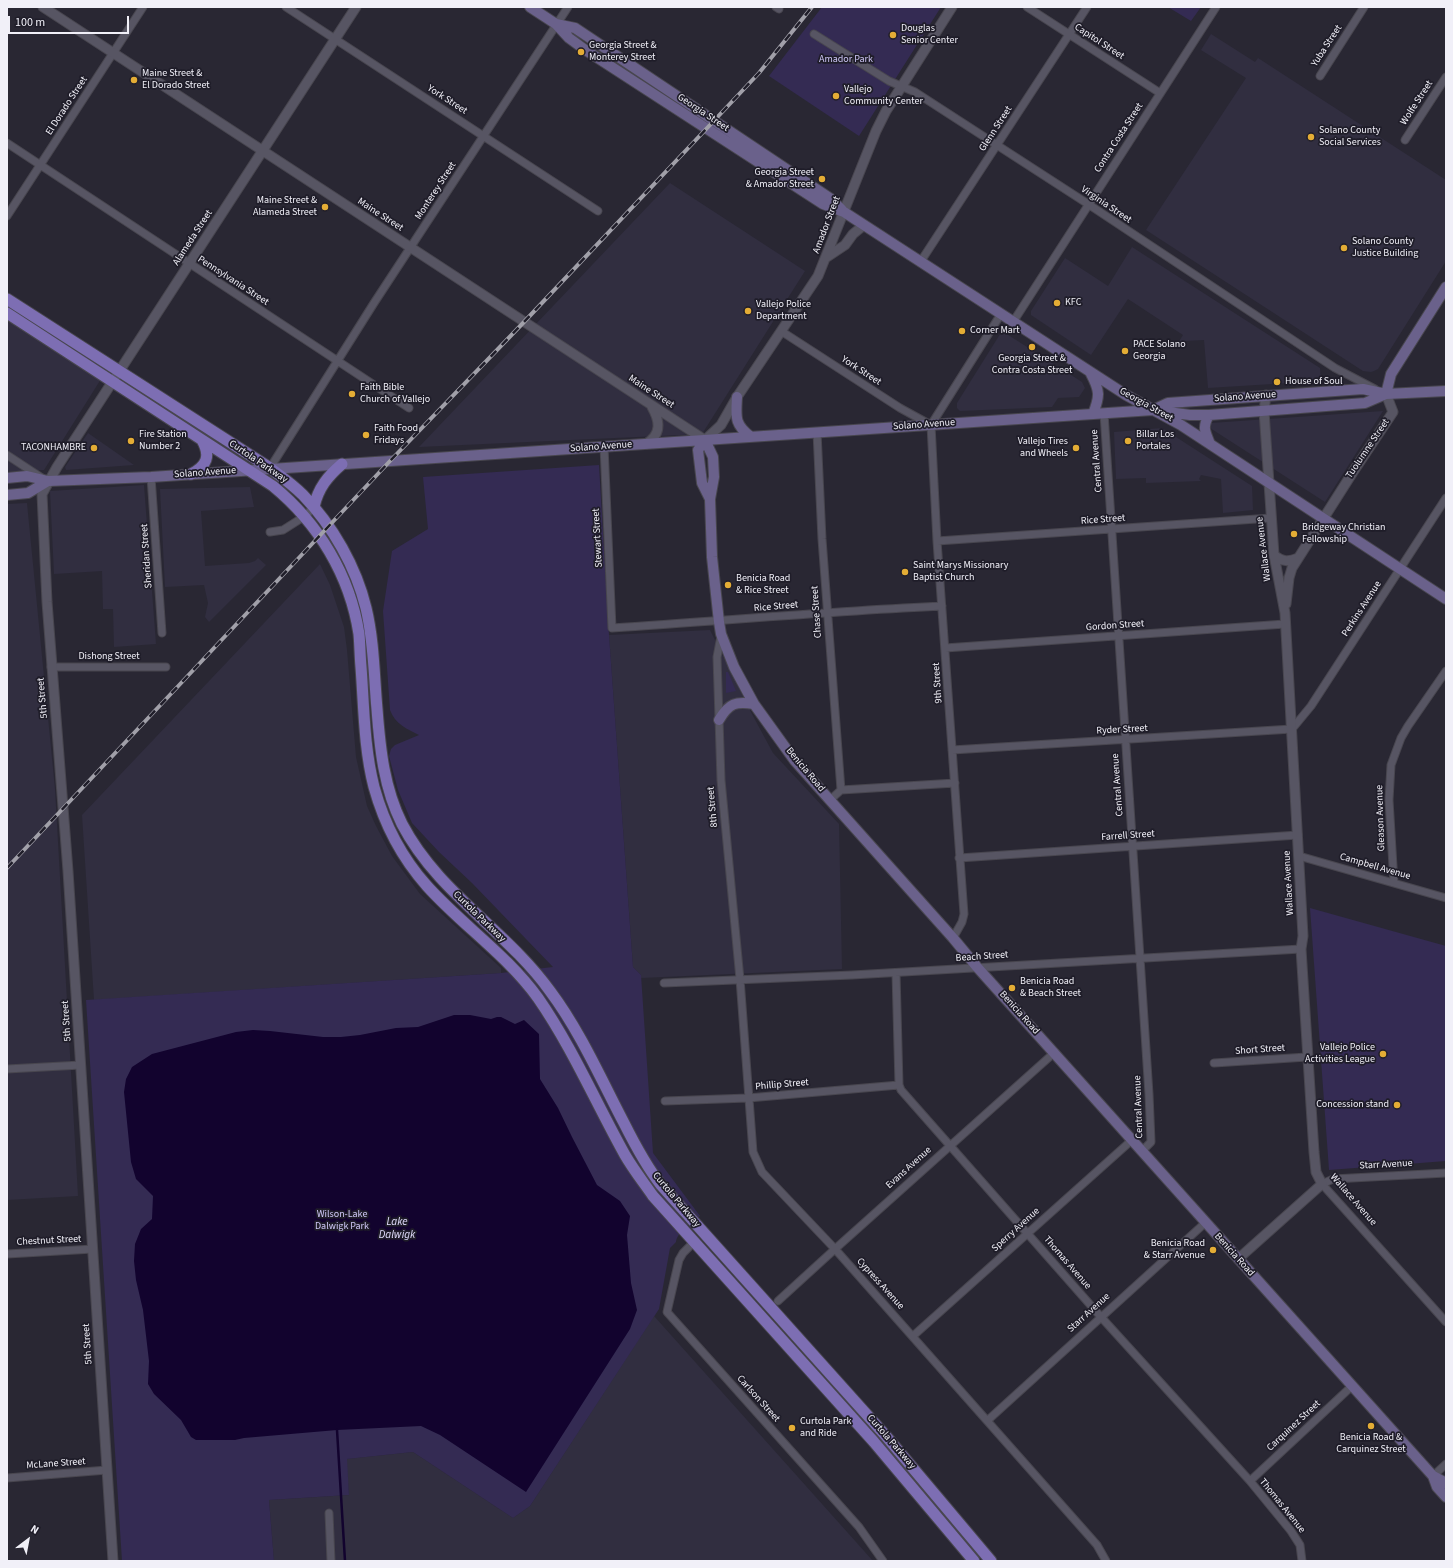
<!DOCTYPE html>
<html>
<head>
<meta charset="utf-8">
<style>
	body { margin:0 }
	#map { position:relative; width:1453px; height:1568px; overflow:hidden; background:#292733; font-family:"Source Sans 3",sans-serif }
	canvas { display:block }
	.frame { position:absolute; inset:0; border:8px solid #f1f0f8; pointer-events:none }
	.north { position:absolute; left:8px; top:1520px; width:40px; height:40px; -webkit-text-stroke:3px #1f1d29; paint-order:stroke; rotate:32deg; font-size:11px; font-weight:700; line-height:16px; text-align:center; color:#f1f0f8 }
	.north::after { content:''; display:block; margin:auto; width:14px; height:18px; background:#f1f0f8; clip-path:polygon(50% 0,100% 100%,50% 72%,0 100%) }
	.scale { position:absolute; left:8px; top:16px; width:121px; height:18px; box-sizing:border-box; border:2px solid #f1f0f8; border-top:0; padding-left:5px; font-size:12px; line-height:14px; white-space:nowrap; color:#f1f0f8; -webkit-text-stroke:3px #1f1d29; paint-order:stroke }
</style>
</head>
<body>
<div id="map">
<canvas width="1453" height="1568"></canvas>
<div class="frame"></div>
<div class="north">N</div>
<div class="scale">100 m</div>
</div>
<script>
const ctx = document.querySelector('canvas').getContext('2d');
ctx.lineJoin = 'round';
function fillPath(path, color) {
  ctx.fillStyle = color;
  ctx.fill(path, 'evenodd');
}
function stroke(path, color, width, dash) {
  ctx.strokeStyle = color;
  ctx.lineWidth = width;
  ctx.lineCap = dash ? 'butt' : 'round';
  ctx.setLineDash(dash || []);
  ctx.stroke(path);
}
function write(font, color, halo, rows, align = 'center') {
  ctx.font = font + ' "Source Sans 3",sans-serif';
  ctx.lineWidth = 3.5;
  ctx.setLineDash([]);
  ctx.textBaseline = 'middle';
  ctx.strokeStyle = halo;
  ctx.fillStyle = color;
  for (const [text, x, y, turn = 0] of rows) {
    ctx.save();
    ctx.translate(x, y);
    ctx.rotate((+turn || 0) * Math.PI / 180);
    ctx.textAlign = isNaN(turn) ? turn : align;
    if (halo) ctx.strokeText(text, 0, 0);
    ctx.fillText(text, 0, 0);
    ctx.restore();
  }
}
const built = new Path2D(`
	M 1211,34 L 1255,62 L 1258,58 L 1446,180 L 1446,261 L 1378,369 L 1374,371 L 1371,372 L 1363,371 L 1146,230 L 1246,78 L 1201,50 Z
	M 670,183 L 805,271 L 702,434 L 419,447 Z
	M 1132,247 L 1320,368 L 1321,381 L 1208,388 L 1204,340 L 1184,341 L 1178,343 L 1183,335 L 1128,299 L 1091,355 L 1031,315 L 1031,311 L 1065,258 L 1108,286 Z
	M 7,319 L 101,379 L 44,470 L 7,472 Z
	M 1002,331 L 1082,382 L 1085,388 L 1079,397 L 1058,398 L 1052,407 L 960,411 L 957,408 L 957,403 Z
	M 1383,411 L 1325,502 L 1210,428 L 1211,423 Z
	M 1162,428 L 1252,486 L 1253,510 L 1223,513 L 1221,479 L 1201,475 L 1199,479 L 1201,481 L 1146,483 L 1146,478 L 1116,479 L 1114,432 Z
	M 88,433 L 134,465 L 66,470 L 65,467 Z
	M 144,485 L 156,644 L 114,647 L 113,609 L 103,609 L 102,571 L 54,574 L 50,491 Z
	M 250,487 L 254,507 L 201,511 L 205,566 L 249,563 L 255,561 L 258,558 L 266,565 L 209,622 L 205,617 L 208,603 L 204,585 L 165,587 L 160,489 Z
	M 27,503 L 55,789 L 78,1196 L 7,1200 L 7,504 Z
	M 320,564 L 330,585 L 344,627 L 347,650 L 356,757 L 367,806 L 376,826 L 392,856 L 420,894 L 501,968 L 501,973 L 94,1000 L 82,815 Z
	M 710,630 L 753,716 L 773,753 L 839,824 L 842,969 L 641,978 L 641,975 L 633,967 L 609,635 Z
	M 654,1316 L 873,1561 L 274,1561 L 269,1500 L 349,1495 L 346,1459 L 413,1452 L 513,1518 L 530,1506 Z`);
const green = new Path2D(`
	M 822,7 L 941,7 L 859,136 L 769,76 Z
	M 1168,7 L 1201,7 L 1191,21 Z
	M 599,465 L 609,635 L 633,967 L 641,975 L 653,1153 L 700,1216 C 692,1223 677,1232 676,1242 L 670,1248 L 659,1309 L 530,1506 L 513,1518 L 413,1452 L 347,1459 L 349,1495 L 269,1500 L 274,1561 L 122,1561 L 86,1000 L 501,973 L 553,967 L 472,883 L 439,852 L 412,823 L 398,790 L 389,756 L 391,749 L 395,745 L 419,735 C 407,729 395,724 390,710 L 383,611 L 392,551 L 428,529 L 423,477 Z
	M 726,672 L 728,672 L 736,691 L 726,693 Z
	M 1310,908 L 1446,946 L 1446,1161 L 1329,1170 Z`);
const water = new Path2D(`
	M 454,1015 L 470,1015 L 491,1019 L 497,1017 L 501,1017 L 515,1024 L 524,1020 L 539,1034 L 540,1079 L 558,1108 L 572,1137 L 597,1185 L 620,1201 L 630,1216 L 627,1235 L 631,1283 L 637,1310 L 630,1329 L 526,1492 L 440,1435 L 421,1426 L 337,1430 L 244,1438 L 235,1440 L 196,1440 L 191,1437 L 181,1420 L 154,1394 L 148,1384 L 149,1361 L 143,1310 L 136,1280 L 134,1261 L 135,1244 L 141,1229 L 152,1219 L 153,1196 L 136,1179 L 131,1162 L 124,1092 L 126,1079 L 132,1067 L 152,1054 L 236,1032 L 253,1030 L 270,1031 L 323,1037 L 341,1037 L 360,1035 L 396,1028 L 418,1027 Z`);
const stream = new Path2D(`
	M 337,1430 L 345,1561`);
const minor = new Path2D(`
	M 286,7 L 598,211
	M 776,7 L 779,9
	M 1027,7 L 1160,93
	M 814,34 L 889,81 L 915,92 L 1088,204 L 1335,368 L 1375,389
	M 1320,76 L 1364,7
	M 1405,140 L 1446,77
	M 7,143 L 409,408
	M 7,216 L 143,7
	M 921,261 L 1087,7
	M 1013,322 L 1216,7
	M 781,331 L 900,408 L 931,425
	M 1104,413 L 1149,1094 L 1151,1142 L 1142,1151
	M 931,425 L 937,541 L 964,914 L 962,922 L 953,938
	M 931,425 L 1001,314
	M 817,432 L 822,539 L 841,790
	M 604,446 L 612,628 C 722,621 832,611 942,606
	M 7,455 L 42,478
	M 270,468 L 374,303 L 568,7
	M 151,477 L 162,633
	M 270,532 L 283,530 L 305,516 L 314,507
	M 937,541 L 1271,518
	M 721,636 L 717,657 L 721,780 L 740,979 L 753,1152 L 762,1172 L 835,1249 L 1097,1545 L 1106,1561
	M 945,648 L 1285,624
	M 51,667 L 166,667
	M 952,750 L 1292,729 L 1311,706 L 1446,498
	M 830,800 L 841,790 L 955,783
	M 1299,856 L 1446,898
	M 959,858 L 1298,835
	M 1394,883 L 1389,800 L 1391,765 L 1401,738 L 1408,726 L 1446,671
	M 896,973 L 899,1085 L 901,1090 L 1101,1317 L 1250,1481 L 1291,1531 L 1300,1545 L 1302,1561
	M 664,983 L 852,975 L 1301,949
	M 1214,1063 L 1307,1057
	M 7,1069 L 81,1065
	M 665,1101 L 748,1098 L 899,1085
	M 1446,1173 L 1333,1179 L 1322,1184 L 1446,1322
	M 695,1241 L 683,1253 L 679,1260 L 667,1312 L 859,1527 L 883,1561
	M 7,1254 L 93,1249
	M 778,1301 L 835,1249 L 1055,1052
	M 913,1336 L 1132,1140
	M 988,1420 L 1205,1223
	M 1433,1476 L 1446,1464
	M 7,1478 L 107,1470
	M 1250,1481 L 1352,1386
	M 329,1513 L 331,1561`);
const tertiary = new Path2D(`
	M 43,7 L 705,440 L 721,425 L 737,397 L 818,276 L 876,131 L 886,111 L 952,7
	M 827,257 L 845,245 L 853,234 L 864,225
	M 646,444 C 662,434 660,421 652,407
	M 1274,555 C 1283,562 1288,562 1298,558
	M 1286,604 L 1289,578 L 1292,568 L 1353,472 L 1393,412 L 1386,394
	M 1238,1259 L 1322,1184 L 1316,1172 L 1314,1152 L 1301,949 L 1303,936 L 1285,613 L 1274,555 L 1264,411 L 1266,395
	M 113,1561 L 68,871 L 47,602 L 42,494 L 57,467 L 356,7`);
const secondary = new Path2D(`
	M 530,7 L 556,24 L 569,38 L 584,49 L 823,204 L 844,212 L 1126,395 L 1181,425 L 1446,599
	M 556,24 L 575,28 L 831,199 L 842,210
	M 1091,374 C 1100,391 1100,396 1093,414
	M 1386,394 L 1391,374 L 1446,287
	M 737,397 C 736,417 734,424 751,437
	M 1153,410 L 1168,403 L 1363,389 L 1386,394 L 1446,391
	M 1209,415 C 1202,428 1205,431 1210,444
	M 705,440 L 713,457 L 714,477 L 710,499 L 712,557 L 719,622 L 721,634 L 734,667 L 754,704 L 795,761 L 953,938 L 977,967 L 1433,1476 L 1437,1487 L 1446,1497
	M 705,440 L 698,450 L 702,483 L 710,499
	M 7,478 L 27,476 L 48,481 L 151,477 L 1153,410 L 1190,415 L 1209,415 L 1365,403 L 1386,394
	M 7,495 L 28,493 L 48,481
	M 719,720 C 729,703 736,701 754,704
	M 1433,1476 L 1446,1483`);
const primary = new Path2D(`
	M 7,299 L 270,468 C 282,477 293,485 303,495 C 333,526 356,567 366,608 C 374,641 374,676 377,709 C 380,749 384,788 402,824 C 438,893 506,930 550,991 C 580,1031 601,1079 624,1123 C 635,1145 646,1166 661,1185 L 885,1435 L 991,1561
	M 7,313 L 273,486 C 318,523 350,575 359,634 C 360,645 360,656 361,667 C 364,707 364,748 374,787 C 384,823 402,858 427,886 C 462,925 507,955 538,998 C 572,1047 596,1103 625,1155 C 633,1169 644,1183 653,1196 L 874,1442 L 974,1561
	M 191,474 C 207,466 211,456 202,440
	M 314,507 C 318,488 328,476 342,464`);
const rail = new Path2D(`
	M 7,868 L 390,461 L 524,322 L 759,73 L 812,7`);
const markers = [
	[893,35,4,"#e4ad35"],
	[581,52,4,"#e4ad35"],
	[134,80,4,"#e4ad35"],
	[836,96,4,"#e4ad35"],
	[1311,137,4,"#e4ad35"],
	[822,179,4,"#e4ad35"],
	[325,207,4,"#e4ad35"],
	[1344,248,4,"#e4ad35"],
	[1057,303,4,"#e4ad35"],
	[748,311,4,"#e4ad35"],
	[962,331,4,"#e4ad35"],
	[1032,347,4,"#e4ad35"],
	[1125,351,4,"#e4ad35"],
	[1277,382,4,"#e4ad35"],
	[352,394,4,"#e4ad35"],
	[366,435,4,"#e4ad35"],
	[131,441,4,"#e4ad35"],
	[1128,441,4,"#e4ad35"],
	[94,448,4,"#e4ad35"],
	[1076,448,4,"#e4ad35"],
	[1294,534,4,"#e4ad35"],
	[905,572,4,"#e4ad35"],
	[728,585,4,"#e4ad35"],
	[1012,988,4,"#e4ad35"],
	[1383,1054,4,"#e4ad35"],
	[1397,1105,4,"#e4ad35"],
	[1213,1250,4,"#e4ad35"],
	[1371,1426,4,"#e4ad35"],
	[792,1428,4,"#e4ad35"]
];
const poiNames = [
	["Douglas",901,29],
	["Senior Center",901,41],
	["Georgia Street &",589,46],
	["Monterey Street",589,58],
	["Maine Street &",142,74],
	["El Dorado Street",142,86],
	["Vallejo",844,90],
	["Community Center",844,102],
	["Solano County",1319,131],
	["Social Services",1319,143],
	["Georgia Street",814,173,"right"],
	["& Amador Street",814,185,"right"],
	["Maine Street &",317,201,"right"],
	["Alameda Street",317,213,"right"],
	["Solano County",1352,242],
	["Justice Building",1352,254],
	["KFC",1065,303],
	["Vallejo Police",756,305],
	["Department",756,317],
	["Corner Mart",970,331],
	["PACE Solano",1133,345],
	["Georgia",1133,357],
	["Georgia Street &",1032,359,"center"],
	["Contra Costa Street",1032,371,"center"],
	["House of Soul",1285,382],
	["Faith Bible",360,388],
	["Church of Vallejo",360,400],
	["Faith Food",374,429],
	["Fridays",374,441],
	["Fire Station",139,435],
	["Number 2",139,447],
	["Billar Los",1136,435],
	["Portales",1136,447],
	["Vallejo Tires",1068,442,"right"],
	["and Wheels",1068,454,"right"],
	["TACONHAMBRE",86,448,"right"],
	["Bridgeway Christian",1302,528],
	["Fellowship",1302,540],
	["Saint Marys Missionary",913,566],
	["Baptist Church",913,578],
	["Benicia Road",736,579],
	["& Rice Street",736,591],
	["Benicia Road",1020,982],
	["& Beach Street",1020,994],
	["Vallejo Police",1375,1048,"right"],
	["Activities League",1375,1060,"right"],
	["Concession stand",1389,1105,"right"],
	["Benicia Road",1205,1244,"right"],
	["& Starr Avenue",1205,1256,"right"],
	["Curtola Park",800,1422],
	["and Ride",800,1434],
	["Benicia Road &",1371,1438,"center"],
	["Carquinez Street",1371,1450,"center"]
];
const streetNames = [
	["Capitol Street",1099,42,33],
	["Yuba Street",1327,46,-57],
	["York Street",447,100,33],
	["Wolfe Street",1417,103,-57],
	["El Dorado Street",67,106,-57],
	["Georgia Street",703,113,34],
	["Glenn Street",996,129,-57],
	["Contra Costa Street",1119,138,-57],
	["Monterey Street",436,191,-57],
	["Virginia Street",1106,205,34],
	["Maine Street",380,215,33],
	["Amador Street",827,225,-69],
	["Alameda Street",193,238,-57],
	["Pennsylvania Street",233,281,33],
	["York Street",861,371,33],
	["Maine Street",651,392,33],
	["Solano Avenue",1245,397,-4],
	["Georgia Street",1146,405,29],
	["Solano Avenue",924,425,-4],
	["Solano Avenue",601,447,-4],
	["Tuolumne Street",1368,449,-56],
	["Central Avenue",1097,461,-94],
	["Curtola Parkway",258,462,34],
	["Solano Avenue",205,473,-4],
	["Rice Street",1103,520,-4],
	["Stewart Street",598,538,-93],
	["Wallace Avenue",1264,549,-97],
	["Sheridan Street",147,556,-94],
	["Rice Street",776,607,-5],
	["Perkins Avenue",1362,609,-57],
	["Chase Street",817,612,-94],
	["Gordon Street",1115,626,-4],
	["Dishong Street",109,657],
	["9th Street",938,683,-94],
	["5th Street",43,698,-95],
	["Ryder Street",1122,730,-3],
	["Benicia Road",805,770,50],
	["Central Avenue",1118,785,-94],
	["8th Street",713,807,-95],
	["Gleason Avenue",1381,818,-92],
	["Farrell Street",1128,836,-4],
	["Campbell Avenue",1375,867,16],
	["Wallace Avenue",1289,883,-93],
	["Curtola Parkway",479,917,44],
	["Beach Street",982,957,-4],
	["Benicia Road",1019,1013,48],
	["5th Street",67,1021,-94],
	["Short Street",1260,1050,-4],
	["Phillip Street",782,1085,-5],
	["Central Avenue",1139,1107,-92],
	["Starr Avenue",1386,1165,-3],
	["Evans Avenue",909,1168,-42],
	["Curtola Parkway",676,1200,50],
	["Wallace Avenue",1353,1200,49],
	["Sperry Avenue",1016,1230,-42],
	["Chestnut Street",49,1241,-3],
	["Benicia Road",1234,1255,48],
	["Thomas Avenue",1067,1263,49],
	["Cypress Avenue",880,1284,48],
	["Starr Avenue",1089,1313,-42],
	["5th Street",88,1344,-94],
	["Carlson Street",758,1399,48],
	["Carquinez Street",1294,1426,-43],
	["Curtola Parkway",891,1442,49],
	["McLane Street",56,1464,-4],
	["Thomas Avenue",1282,1506,51]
];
const parkNames = [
	["Amador Park",846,60],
	["Wilson-Lake",342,1215],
	["Dalwigk Park",342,1227]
];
const waterNames = [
	["Lake",397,1223],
	["Dalwigk",397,1236]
];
fillPath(built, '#312e40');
fillPath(green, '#342b53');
fillPath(water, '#12032e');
stroke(stream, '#12032e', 2.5);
stroke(minor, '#48464f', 9);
stroke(tertiary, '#48464f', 11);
stroke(secondary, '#48464f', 12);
stroke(primary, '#48464f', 13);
stroke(minor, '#575563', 7);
stroke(tertiary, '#575563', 9);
stroke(secondary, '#6a618b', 10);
stroke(primary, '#7d6eb3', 11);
stroke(rail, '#a1a0a9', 4);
stroke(rail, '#1f1d29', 2.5, [8]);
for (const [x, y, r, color] of markers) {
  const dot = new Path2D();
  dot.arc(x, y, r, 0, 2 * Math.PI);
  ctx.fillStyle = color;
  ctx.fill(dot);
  stroke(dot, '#1f1d29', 1.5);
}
write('10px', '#f1f0f8', '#1f1d29', poiNames, 'left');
write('10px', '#f1f0f8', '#1f1d29', streetNames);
write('10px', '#cfc7f7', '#1f1d29', parkNames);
write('italic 11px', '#e1dcfd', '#1f1d29', waterNames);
</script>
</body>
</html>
